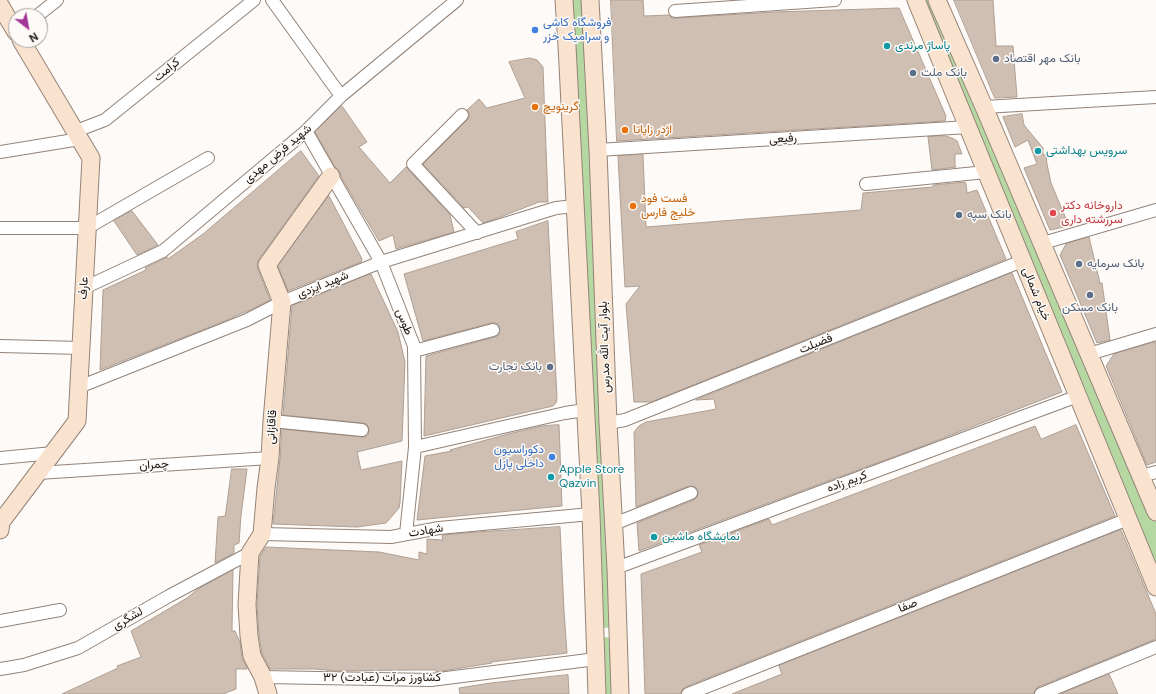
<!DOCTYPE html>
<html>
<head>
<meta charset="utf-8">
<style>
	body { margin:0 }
	#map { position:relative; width:1156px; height:694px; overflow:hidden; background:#fdfaf7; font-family:"DM Sans",sans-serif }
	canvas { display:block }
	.north { position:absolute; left:8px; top:8px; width:40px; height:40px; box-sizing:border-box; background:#fdfaf7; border:1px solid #a39f9b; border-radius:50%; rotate:149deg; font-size:11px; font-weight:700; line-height:16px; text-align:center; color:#1c1612 }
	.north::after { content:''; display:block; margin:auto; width:14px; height:18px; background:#a43695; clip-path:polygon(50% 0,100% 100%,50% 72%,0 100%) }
</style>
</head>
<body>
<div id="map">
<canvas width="1156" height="694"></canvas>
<div class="north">N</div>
</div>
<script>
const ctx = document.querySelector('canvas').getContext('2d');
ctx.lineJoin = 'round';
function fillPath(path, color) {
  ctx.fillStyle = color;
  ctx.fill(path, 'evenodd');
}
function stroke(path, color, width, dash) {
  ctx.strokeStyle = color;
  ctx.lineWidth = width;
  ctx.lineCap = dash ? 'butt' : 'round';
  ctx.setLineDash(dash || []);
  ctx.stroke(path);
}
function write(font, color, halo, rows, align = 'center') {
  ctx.font = font + ' "DM Sans",Vazirmatn,sans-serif';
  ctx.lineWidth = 3;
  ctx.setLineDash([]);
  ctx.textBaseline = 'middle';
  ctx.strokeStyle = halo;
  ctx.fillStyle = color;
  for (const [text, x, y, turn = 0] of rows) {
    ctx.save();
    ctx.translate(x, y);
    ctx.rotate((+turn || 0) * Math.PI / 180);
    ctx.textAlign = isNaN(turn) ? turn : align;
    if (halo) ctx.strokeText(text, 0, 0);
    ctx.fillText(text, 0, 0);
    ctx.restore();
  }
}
const green = new Path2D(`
	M 564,0 L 590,0 L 618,625 L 606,628 L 595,624 Z
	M 916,0 L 937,0 L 1156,512 L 1156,587 Z
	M 607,637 L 618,642 L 620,694 L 597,694 L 595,640 Z`);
const building = new Path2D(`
	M 611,0 L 643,0 L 644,16 L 669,15 L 672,18 L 676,18 L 775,12 L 899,8 L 946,116 L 945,121 L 617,141 Z
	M 954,0 L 993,0 L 996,46 L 1013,46 L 1017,97 L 995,98 Z
	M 530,58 L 537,60 L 543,67 L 548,202 L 539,202 L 503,216 L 483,223 L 468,207 L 464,208 L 423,164 L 467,120 L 469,117 L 469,113 L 467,110 L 479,99 L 487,108 L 525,98 L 509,62 Z
	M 342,106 L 367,142 L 359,147 L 390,183 L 406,167 L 450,215 L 454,232 L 396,249 L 393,235 L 379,241 L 341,177 L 340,172 L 335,167 L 315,132 Z
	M 1022,114 L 1024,125 L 1043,148 L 1043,155 L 1046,155 L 1047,164 L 1051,183 L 1069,226 L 1050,230 L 1024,168 L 1037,164 L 1028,140 L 1015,147 L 1003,117 Z
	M 946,136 L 954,139 L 957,141 L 962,154 L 955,154 L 955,166 L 956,167 L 932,170 L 928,137 Z
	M 301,151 L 319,176 L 259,259 L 257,264 L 258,269 L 270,300 L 252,309 L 220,323 L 100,370 L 103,290 L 146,270 L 145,268 L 167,257 L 168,259 L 203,234 Z
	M 643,155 L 646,227 L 861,210 L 863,193 L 933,187 L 933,185 L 965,182 L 966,184 L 967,193 L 977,190 L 1006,259 L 651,402 L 634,402 L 626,304 L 640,286 L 625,287 L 618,156 Z
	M 329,196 L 362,259 L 361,262 L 288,291 L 278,266 Z
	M 132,211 L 158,245 L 137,255 L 114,221 Z
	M 548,221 L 557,398 L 556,403 L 553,406 L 424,436 L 426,356 L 495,337 L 499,335 L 500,328 L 498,324 L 495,323 L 491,323 L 423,341 L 404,274 L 518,239 L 516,232 Z
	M 1089,237 L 1100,283 L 1102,283 L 1110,340 L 1097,343 L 1060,255 L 1066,244 Z
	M 1012,273 L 1062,392 L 920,447 L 639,551 L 637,523 L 694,500 L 697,497 L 698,494 L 698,490 L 695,487 L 689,486 L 636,507 L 634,432 L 639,426 L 646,422 L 716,409 L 714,399 L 696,400 Z
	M 371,274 L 398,332 L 405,362 L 402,441 L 357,452 L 361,470 L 402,461 L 400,503 L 399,508 L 386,523 L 357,527 L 273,524 L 280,459 L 282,429 L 361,437 L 365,437 L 368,435 L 369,430 L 367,424 L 363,423 L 283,415 L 292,306 Z
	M 1156,342 L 1156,462 L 1147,465 L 1106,366 L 1114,354 Z
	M 559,425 L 562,506 L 417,520 L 425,456 L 452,451 L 450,450 L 508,434 L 542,426 Z
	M 1076,425 L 1115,516 L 685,687 L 682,690 L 681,693 L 679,694 L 645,694 L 641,574 L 702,552 L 699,545 L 769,519 L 772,525 L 1035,426 L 1041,439 Z
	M 232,469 L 247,469 L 241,516 L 239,543 L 234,545 L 234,553 L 215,563 L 218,517 L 225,516 Z
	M 560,527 L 564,611 L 567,653 L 491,662 L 492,663 L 436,672 L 436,670 L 413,670 L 336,671 L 315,669 L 270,669 L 262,653 L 259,635 L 257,605 L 260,556 L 266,547 L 379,552 L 419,560 L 419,552 L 427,554 L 427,539 L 443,540 L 442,535 L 477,532 Z
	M 1121,530 L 1156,614 L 1156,639 L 1038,687 L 1035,690 L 1034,694 L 732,694 L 782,674 L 779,666 Z
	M 233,570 L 232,631 L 235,631 L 240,642 L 242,658 L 247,668 L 247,669 L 236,669 L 236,689 L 223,694 L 62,694 L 118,668 L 117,666 L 141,657 L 131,631 L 187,598 L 198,589 Z
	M 1109,674 L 1118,694 L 1061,694 Z
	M 568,675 L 569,694 L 460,694 L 459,688 L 491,683 Z`);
const street = new Path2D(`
	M 272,0 L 341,96
	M 675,11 L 835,0
	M 37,16 L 57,0
	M 984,107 L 1156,97
	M 462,115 L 413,164 L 477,233
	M 76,131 L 105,120 L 254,0
	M 306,131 L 381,262 L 414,346 L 415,447 L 406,534
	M 598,150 L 968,127
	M 0,152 L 80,139
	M 866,184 L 986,172
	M 0,228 L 87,228 L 208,158
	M 1043,243 L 1156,210
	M 84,288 L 163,251 L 306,131 L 341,96 L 457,0
	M 0,346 L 81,348
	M 414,351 L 493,330
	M 1089,354 L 1156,334
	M 79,387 L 247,320 L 282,302 L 381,262 L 556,208 L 575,206
	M 272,421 L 362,430
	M 608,423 L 625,420 L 1022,261
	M 415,447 L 565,413 L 585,410
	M 0,458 L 53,453
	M 38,473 L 270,458
	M 1141,476 L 1156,472
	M 614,524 L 691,493
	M 262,534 L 391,537 L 439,528 L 591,514
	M 616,568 L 1078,396
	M 0,621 L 60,610
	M 0,669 L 24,665 L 78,648 L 169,596 L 250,553
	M 263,677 L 431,680 L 596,659
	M 688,694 L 1128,519
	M 1041,694 L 1156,647`);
const secondary = new Path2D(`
	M 564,0 L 567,46 L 591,514 L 597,694
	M 590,0 L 598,150 L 608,423 L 616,568 L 620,694
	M 916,0 L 1156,587
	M 937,0 L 984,107 L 1156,512
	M 0,5 L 16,32
	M 0,530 L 1,522 L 77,421 L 91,158 L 21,40
	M 268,694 L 263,677 L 252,656 L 249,636 L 247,605 L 250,553 L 262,534 L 266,488 L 270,458 L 272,421 L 282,302 L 267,265 L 331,176`);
const markers = [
	[535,30,4,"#3f7fe0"],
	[887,46,4,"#0f9aa8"],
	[996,59,4,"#5c6f8a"],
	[913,73,4,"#5c6f8a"],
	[535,107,4,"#e8710a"],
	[625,130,4,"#e8710a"],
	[1038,151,4,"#0f9aa8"],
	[633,206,4,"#e8710a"],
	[1053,213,4,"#e0444e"],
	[959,215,4,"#5c6f8a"],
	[1079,264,4,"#5c6f8a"],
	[1090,295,4,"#5c6f8a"],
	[550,367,4,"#5c6f8a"],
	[552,457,4,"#3f7fe0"],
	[551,477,4,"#0f9aa8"],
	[654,537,4,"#0f9aa8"]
];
const shopNames = [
	["فروشگاه کاشی",543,23],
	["و سرامیک خزر",543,37],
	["دکوراسیون",544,450,"right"],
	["داخلی پازل",544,464,"right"]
];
const cultureNames = [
	["پاساژ مرندی",895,46],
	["سرویس بهداشتی",1046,151],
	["Apple Store",559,470],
	["Qazvin",559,484],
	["نمایشگاه ماشین",662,537]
];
const serviceNames = [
	["بانک مهر اقتصاد",1004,59],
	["بانک ملت",921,73],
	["بانک سپه",967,215],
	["بانک سرمایه",1087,264],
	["بانک مسکن",1090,308,"center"],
	["بانک تجارت",542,367,"right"]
];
const streetNames = [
	["کرامت",167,70,-39],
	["رفیعی",783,139,-4],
	["شهید فرض مهدی",278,154,-40],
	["شهید ایزدی",323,285,-22],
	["عارف",84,288,-87],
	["خیام شمالی",1036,294,68],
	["طوس",404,322,68],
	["فضیلت",816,344,-22],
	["بلوار آیت الله مدرس",605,347,-92],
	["قاقازانی",272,427,-86],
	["چمران",154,465,-4],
	["کریم زاده",847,482,-20],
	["شهادت",426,531,-9],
	["صفا",908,606,-22],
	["لشگری",128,619,-30],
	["۳۲ کشاورز مرآت (عبادت)",382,678]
];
const foodNames = [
	["گرینویچ",543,107],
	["اژدر زاپاتا",633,130],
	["فست فود",641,199],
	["خلیج فارس",641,213]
];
const healthNames = [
	["داروخانه دکتر",1061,206],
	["سررشته داری",1061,220]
];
fillPath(green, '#b5d8a2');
fillPath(building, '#cfbeb2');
stroke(building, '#af9f93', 1);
stroke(street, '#938378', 14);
stroke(secondary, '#938378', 19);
stroke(street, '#fff', 12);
stroke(secondary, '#f9e3cf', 17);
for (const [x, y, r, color] of markers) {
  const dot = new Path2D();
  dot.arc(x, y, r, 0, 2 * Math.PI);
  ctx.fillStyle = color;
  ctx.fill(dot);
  stroke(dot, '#fdfaf7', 1.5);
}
write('12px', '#366cbe', '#fdfaf7', shopNames, 'left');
write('12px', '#0d838f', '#fdfaf7', cultureNames, 'left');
write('12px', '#4e5e75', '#fdfaf7', serviceNames, 'left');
write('12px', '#1c1612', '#fdfaf7', streetNames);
write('12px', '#c56008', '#fdfaf7', foodNames, 'left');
write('12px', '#be3a42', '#fdfaf7', healthNames, 'left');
</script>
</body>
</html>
